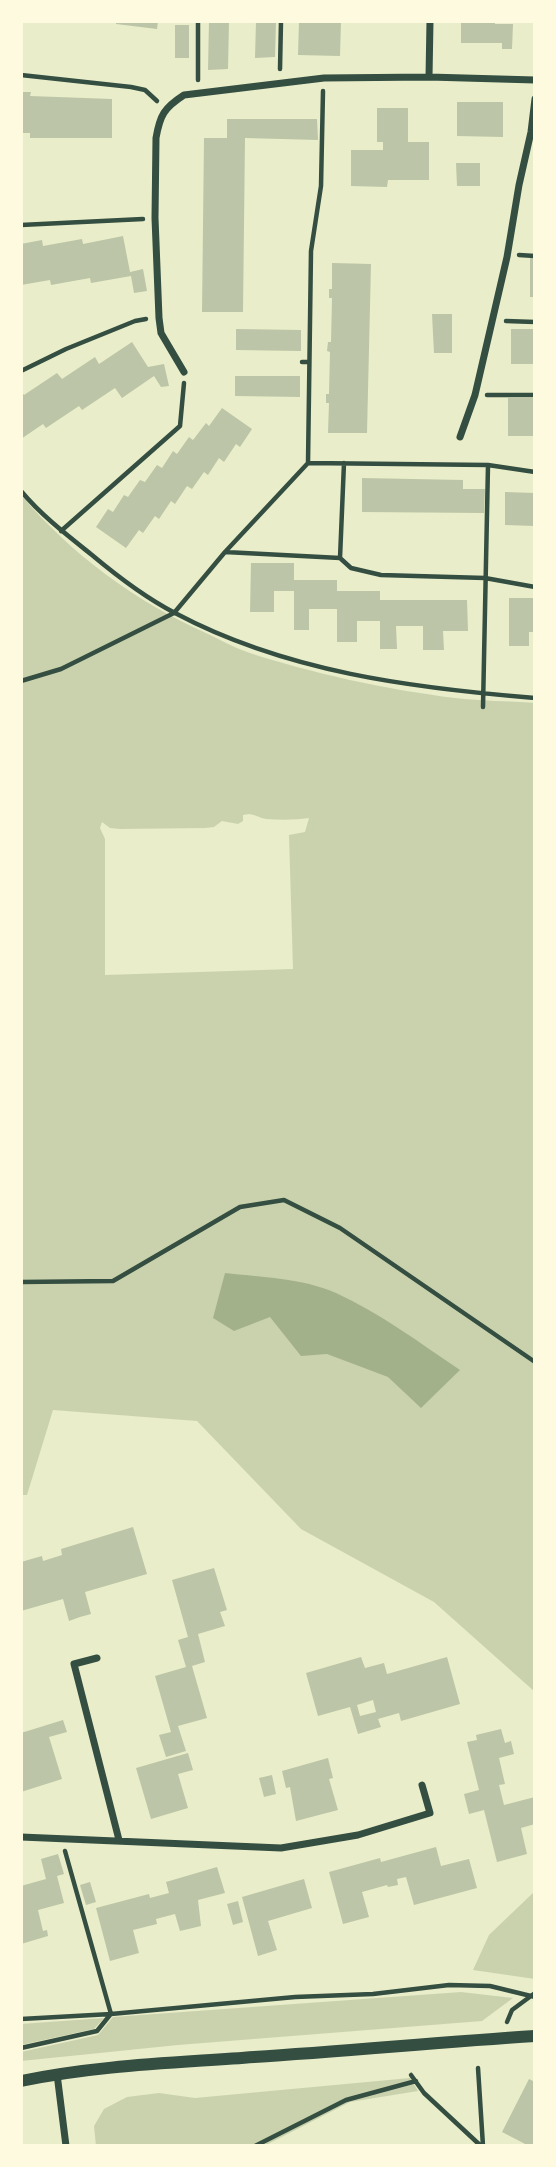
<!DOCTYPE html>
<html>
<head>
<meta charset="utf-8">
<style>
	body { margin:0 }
	#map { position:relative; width:556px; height:2167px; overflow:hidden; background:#e9edc9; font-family:"Source Sans 3",sans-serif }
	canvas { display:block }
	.frame { position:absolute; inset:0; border:23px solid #fefae0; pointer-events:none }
</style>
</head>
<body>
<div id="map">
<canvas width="556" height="2167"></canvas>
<div class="frame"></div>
</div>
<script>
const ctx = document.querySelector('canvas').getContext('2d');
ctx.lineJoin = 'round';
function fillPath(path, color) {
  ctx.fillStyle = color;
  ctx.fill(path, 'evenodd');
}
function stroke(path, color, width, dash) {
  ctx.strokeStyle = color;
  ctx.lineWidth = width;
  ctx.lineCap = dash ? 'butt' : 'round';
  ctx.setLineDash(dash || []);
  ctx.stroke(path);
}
const green = new Path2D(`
	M 21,495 C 72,555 136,602 208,634 C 221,640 233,647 247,652 C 310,673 389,690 455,698 C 481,701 508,701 535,703 L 535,1692 L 434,1602 L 301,1529 L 197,1421 L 53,1410 L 27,1495 L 21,1495 ZM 249,814 C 256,815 260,818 266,819 C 281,820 295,820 309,818 L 305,832 L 289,835 L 293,969 L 105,975 L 105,839 L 100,828 L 102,822 L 110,828 L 120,829 L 205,828 L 214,827 L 222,821 L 238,824 L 243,821 L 243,815 Z
	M 535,1891 L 535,1979 L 473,1970 L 489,1935 Z
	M 461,1992 L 513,1998 L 482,2021 L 178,2045 L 21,2061 L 21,2052 L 98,2035 L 113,2017 Z
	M 104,2018 L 94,2029 L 21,2045 L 21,2024 Z
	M 410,2078 L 418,2091 L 350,2102 L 264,2146 L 96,2146 L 94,2126 L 104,2109 L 127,2097 L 159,2093 L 195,2098 Z`);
const water = new Path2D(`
	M 225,1273 C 261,1277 302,1278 336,1293 C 380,1313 420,1343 460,1370 L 421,1408 L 388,1377 L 327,1354 L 301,1356 L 270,1317 L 234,1331 L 213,1318 Z`);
const building = new Path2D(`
	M 116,21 L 158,21 L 157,29 L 116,24 Z
	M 209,21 L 229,21 L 228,69 L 208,70 Z
	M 256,21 L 276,21 L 275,57 L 255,58 Z
	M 299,21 L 341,21 L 340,56 L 298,55 Z
	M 461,21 L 495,21 L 495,24 L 513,24 L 512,49 L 502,49 L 502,43 L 461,43 Z
	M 175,25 L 189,25 L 189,58 L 175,58 Z
	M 21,92 L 31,92 L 30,96 L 112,99 L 112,138 L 30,138 L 30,133 L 21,133 Z
	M 457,102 L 503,102 L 503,137 L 457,136 Z
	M 377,108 L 408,108 L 408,142 L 429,142 L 429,180 L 388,180 L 387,187 L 351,186 L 351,150 L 383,150 L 383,142 L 377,142 Z
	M 227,119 L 317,119 L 318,140 L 245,138 L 243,312 L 202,312 L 204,138 L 227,138 Z
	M 456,163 L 480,163 L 480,186 L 457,186 Z
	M 123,236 L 130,272 L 143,269 L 147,291 L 134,293 L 131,276 L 91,283 L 90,278 L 51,285 L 50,280 L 21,285 L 21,244 L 42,240 L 43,246 L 82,239 L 83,244 Z
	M 530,258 L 535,258 L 535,297 L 530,297 Z
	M 332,263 L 371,264 L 367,433 L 328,433 L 329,403 L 326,403 L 326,394 L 329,394 L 330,352 L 327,351 L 328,342 L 331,342 L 332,298 L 329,298 L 329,289 L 332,289 Z
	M 432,314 L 452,314 L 452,353 L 434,353 Z
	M 236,329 L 301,330 L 301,351 L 236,350 Z
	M 511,329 L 535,329 L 535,364 L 511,364 Z
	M 132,342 L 148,367 L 164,364 L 169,386 L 161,387 L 154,376 L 122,398 L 115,388 L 82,410 L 79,406 L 46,428 L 43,424 L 21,439 L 21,391 L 24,395 L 57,373 L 62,379 L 95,357 L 99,364 Z
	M 235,376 L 300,376 L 300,397 L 235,396 Z
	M 508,398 L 535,398 L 535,436 L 508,436 Z
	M 222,408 L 252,429 L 240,447 L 236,444 L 224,462 L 219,458 L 208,475 L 204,472 L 192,489 L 187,486 L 175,504 L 171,501 L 159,519 L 155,516 L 143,533 L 139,530 L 126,548 L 96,527 L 108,509 L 113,512 L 124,495 L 128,497 L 140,480 L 145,482 L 157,465 L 162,468 L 173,451 L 177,454 L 189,437 L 193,440 L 206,423 L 209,426 Z
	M 362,478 L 463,480 L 463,489 L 485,489 L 484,513 L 362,512 Z
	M 505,492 L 535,493 L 535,526 L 505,525 Z
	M 251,563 L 294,563 L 294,580 L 337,580 L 337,591 L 380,591 L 380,600 L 467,600 L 468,631 L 443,631 L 444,650 L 423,650 L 423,626 L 396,626 L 397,649 L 380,649 L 380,621 L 357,621 L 357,642 L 337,642 L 337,609 L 309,609 L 309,630 L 294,630 L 294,591 L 274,591 L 274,612 L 250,612 Z
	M 509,598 L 535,598 L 535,632 L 529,632 L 529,646 L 509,646 Z
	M 133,1527 L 147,1574 L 85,1592 L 91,1614 L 80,1617 L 69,1621 L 63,1599 L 21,1611 L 21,1562 L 42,1556 L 43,1561 L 62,1555 L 61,1549 Z
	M 214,1568 L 227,1610 L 220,1612 L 225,1626 L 198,1634 L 205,1662 L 192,1666 L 207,1718 L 178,1726 L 186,1751 L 166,1757 L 159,1735 L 171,1732 L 155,1676 L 186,1667 L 178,1640 L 188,1637 L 172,1580 Z
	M 361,1657 L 365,1668 L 384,1663 L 387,1674 L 447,1657 L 460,1704 L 401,1721 L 399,1713 L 378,1719 L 381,1727 L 358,1734 L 350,1707 L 318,1716 L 306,1673 ZM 373,1700 L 376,1712 L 360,1716 L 357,1705 Z
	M 63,1720 L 67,1732 L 49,1737 L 62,1779 L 21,1792 L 21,1733 Z
	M 501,1729 L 505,1743 L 511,1741 L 514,1754 L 499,1758 L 505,1784 L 499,1785 L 504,1805 L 535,1797 L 535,1824 L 521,1828 L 527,1854 L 497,1862 L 484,1810 L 469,1814 L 464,1794 L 479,1790 L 467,1742 L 477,1740 L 476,1735 Z
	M 188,1753 L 193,1770 L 178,1774 L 188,1808 L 151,1819 L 136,1768 Z
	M 328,1758 L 333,1778 L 329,1779 L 338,1810 L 296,1821 L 290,1787 L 286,1788 L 282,1771 Z
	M 272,1775 L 276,1794 L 264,1797 L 259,1778 Z
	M 436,1847 L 441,1866 L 469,1859 L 477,1888 L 414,1905 L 406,1877 L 397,1879 L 398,1885 L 388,1887 L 387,1885 L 362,1892 L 369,1917 L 343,1924 L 329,1872 L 380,1858 L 381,1862 Z
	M 58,1854 L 64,1874 L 57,1876 L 64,1903 L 38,1910 L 43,1931 L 47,1930 L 48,1936 L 21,1944 L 21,1886 L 46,1879 L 41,1859 Z
	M 217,1867 L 225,1893 L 198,1900 L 201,1926 L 180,1931 L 175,1914 L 156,1919 L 157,1924 L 133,1930 L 139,1953 L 110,1961 L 96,1908 L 149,1894 L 150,1898 L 169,1893 L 166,1882 Z
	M 304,1879 L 312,1908 L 268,1921 L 277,1950 L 258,1956 L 242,1897 Z
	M 90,1882 L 96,1902 L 86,1905 L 80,1885 Z
	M 238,1901 L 243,1922 L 233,1925 L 227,1904 Z
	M 529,2079 L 535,2082 L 535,2146 L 529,2146 L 502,2132 Z`);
const path = new Path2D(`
	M 280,69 L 281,21
	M 21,75 L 131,87 L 145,90 L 157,101
	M 198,80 L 198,21
	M 21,225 L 143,219
	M 519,255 L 535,256
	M 506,321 L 535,322
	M 302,362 L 309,362
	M 21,371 L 66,349 L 135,321 L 146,319
	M 487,395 L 535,395
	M 308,463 L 311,251 L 321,186 L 323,91
	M 21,491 C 42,516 67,535 92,555 C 117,576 146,598 175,613 C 286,672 412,688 535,698
	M 61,531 L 180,426 L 184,383
	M 225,552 L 340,558 L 344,463
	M 340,558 L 351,568 L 381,575 L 485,578 L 535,587
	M 21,681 L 61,669 L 174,613 L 225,552 L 308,463 L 488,465 L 535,472
	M 483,707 L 488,465
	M 21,1282 L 113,1281 L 240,1207 L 284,1200 L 340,1228 L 535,1362
	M 65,1851 L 111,2014
	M 21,2019 L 111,2014 L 295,1997 L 373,1994 L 449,1985 L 490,1986 L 535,1997
	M 507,2022 L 512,2010 L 535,1993
	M 21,2048 L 97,2031 L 110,2015
	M 478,2068 L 483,2146
	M 411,2075 L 424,2093 L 481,2146
	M 255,2146 L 346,2100 L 416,2081`);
const minor = new Path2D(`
	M 429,77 L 430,21
	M 184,372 L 161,333 L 159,318 L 155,218 L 156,138 C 160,115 164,108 184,95 L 324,78 L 429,77 L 535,80
	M 460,437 L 475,395 L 507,257 L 519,185 L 531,132 L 535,99
	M 97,1658 L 74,1664 L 119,1840
	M 21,1837 L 281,1848 L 358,1835 L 430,1813 L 422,1785
	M 57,2074 L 66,2146`);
const tertiary = new Path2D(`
	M 21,2081 C 98,2065 176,2063 254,2057 C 348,2051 441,2042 535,2036`);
fillPath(green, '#cad2ad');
fillPath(water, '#a3b18a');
fillPath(building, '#bcc5a7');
stroke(path, '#344e41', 4.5);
stroke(minor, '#344e41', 7);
stroke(tertiary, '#344e41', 12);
</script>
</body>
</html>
